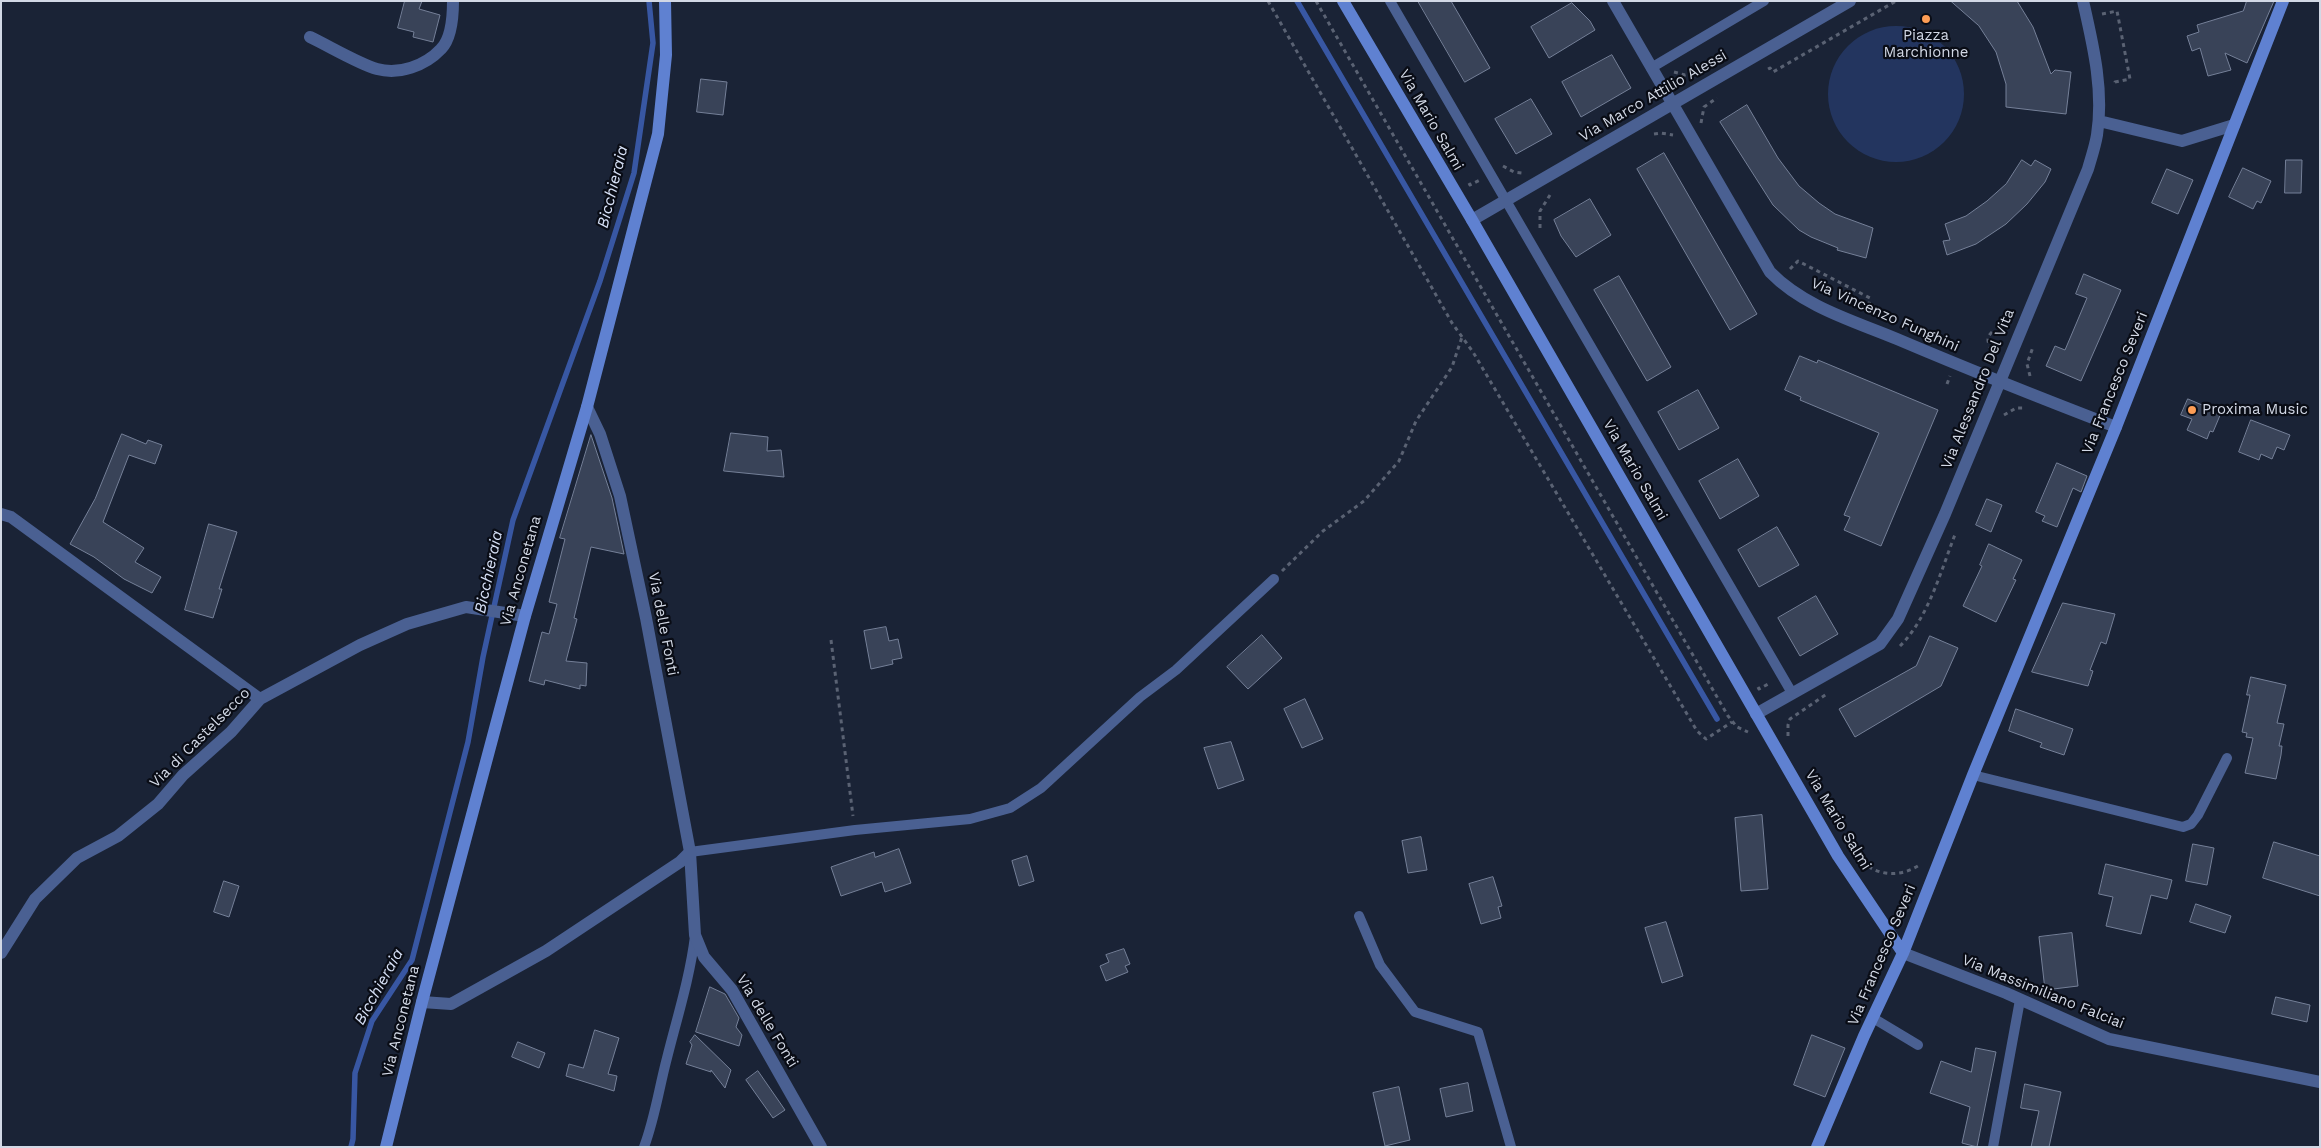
<!DOCTYPE html>
<html>
<head>
<meta charset="utf-8">
<style>
	body { margin:0 }
	#map { position:relative; width:2321px; height:1148px; overflow:hidden; background:#1a2336; font-family:"Work Sans",sans-serif }
	canvas { display:block }
	.frame { position:absolute; inset:0; border:2px solid #d2d8e5; pointer-events:none }
</style>
</head>
<body>
<div id="map">
<canvas width="2321" height="1148"></canvas>
<div class="frame"></div>
</div>
<script>
const ctx = document.querySelector('canvas').getContext('2d');
ctx.lineJoin = 'round';
function fillPath(path, color) {
  ctx.fillStyle = color;
  ctx.fill(path, 'evenodd');
}
function stroke(path, color, width, dash) {
  ctx.strokeStyle = color;
  ctx.lineWidth = width;
  ctx.lineCap = dash ? 'butt' : 'round';
  ctx.setLineDash(dash || []);
  ctx.stroke(path);
}
function write(font, color, halo, rows, align = 'center') {
  ctx.font = font + ' "Work Sans",sans-serif';
  ctx.lineWidth = 4.5;
  ctx.setLineDash([]);
  ctx.textBaseline = 'middle';
  ctx.strokeStyle = halo;
  ctx.fillStyle = color;
  for (const [text, x, y, turn = 0] of rows) {
    ctx.save();
    ctx.translate(x, y);
    ctx.rotate((+turn || 0) * Math.PI / 180);
    ctx.textAlign = isNaN(turn) ? turn : align;
    if (halo) ctx.strokeText(text, 0, 0);
    ctx.fillText(text, 0, 0);
    ctx.restore();
  }
}
const green = new Path2D(`
	M1828 94a68 68 0 1 1 136 0a68 68 0 1 1-136 0Z`);
const stream = new Path2D(`
	M 1297,1 L 1717,719
	M 351,1147 L 353,1139 L 355,1073 L 372,1021 L 412,960 L 468,742 L 483,657 L 513,520 L 600,281 L 634,173 L 653,43 L 649,1`);
const building = new Path2D(`
	M 405,1 L 422,1 L 419,9 L 440,15 L 433,42 L 413,37 L 414,32 L 398,28 Z
	M 1418,1 L 1451,1 L 1490,68 L 1465,82 Z
	M 1951,1 L 2017,1 L 2033,27 L 2051,74 L 2055,70 L 2071,72 L 2066,114 L 2006,107 L 2006,84 L 1996,52 L 1979,26 Z
	M 2247,1 L 2274,1 L 2247,63 L 2225,53 L 2231,70 L 2208,76 L 2200,48 L 2192,51 L 2187,36 L 2199,32 L 2197,25 L 2243,11 Z
	M 1572,3 L 1590,21 L 1595,30 L 1549,58 L 1531,27 Z
	M 1612,55 L 1631,88 L 1581,117 L 1562,82 Z
	M 701,79 L 727,82 L 723,115 L 697,112 Z
	M 1531,99 L 1552,134 L 1516,154 L 1495,119 Z
	M 1747,105 L 1778,158 L 1799,186 L 1819,203 L 1835,214 L 1873,228 L 1866,258 L 1837,250 L 1838,248 L 1811,237 L 1799,230 L 1773,205 L 1720,122 Z
	M 1664,153 L 1757,314 L 1730,330 L 1637,169 Z
	M 2022,160 L 2031,166 L 2035,160 L 2051,169 L 2045,182 L 2027,204 L 2006,224 L 1976,244 L 1947,255 L 1943,241 L 1950,240 L 1945,224 L 1966,216 L 1987,201 L 2006,184 Z
	M 2286,160 L 2302,160 L 2301,193 L 2285,193 Z
	M 2243,168 L 2271,181 L 2261,203 L 2257,201 L 2253,209 L 2229,197 Z
	M 2167,169 L 2193,180 L 2178,214 L 2152,203 Z
	M 1590,199 L 1611,235 L 1576,257 L 1561,236 L 1554,220 Z
	M 2084,274 L 2121,290 L 2081,381 L 2046,366 L 2055,346 L 2065,350 L 2079,317 L 2087,298 L 2076,294 Z
	M 1619,276 L 1671,367 L 1647,381 L 1594,290 Z
	M 1800,356 L 1817,363 L 1818,360 L 1938,410 L 1881,546 L 1844,530 L 1850,517 L 1844,515 L 1879,433 L 1800,400 L 1801,397 L 1785,390 Z
	M 1698,390 L 1719,428 L 1679,450 L 1658,412 Z
	M 2188,399 L 2221,413 L 2213,432 L 2210,431 L 2207,439 L 2187,430 L 2192,419 L 2181,415 Z
	M 2251,420 L 2290,435 L 2284,450 L 2277,447 L 2272,459 L 2261,454 L 2259,460 L 2239,452 Z
	M 731,433 L 768,437 L 767,451 L 781,450 L 784,477 L 724,471 Z
	M 122,434 L 146,444 L 148,440 L 162,445 L 155,464 L 129,455 L 103,522 L 144,548 L 135,562 L 161,577 L 152,593 L 124,579 L 94,557 L 70,544 L 95,499 Z
	M 591,435 L 612,498 L 624,554 L 591,547 L 574,618 L 577,619 L 566,661 L 587,663 L 586,686 L 580,685 L 580,689 L 545,680 L 544,685 L 529,681 L 542,632 L 549,634 L 557,604 L 549,602 L 565,539 L 560,538 Z
	M 1738,459 L 1759,496 L 1720,519 L 1699,481 Z
	M 2057,463 L 2087,476 L 2081,492 L 2073,488 L 2057,527 L 2042,521 L 2045,516 L 2036,512 Z
	M 1987,499 L 2002,505 L 1991,532 L 1976,525 Z
	M 209,524 L 237,532 L 219,589 L 222,589 L 213,618 L 185,610 Z
	M 1777,527 L 1799,565 L 1759,587 L 1738,550 Z
	M 1989,544 L 2022,560 L 2013,579 L 2016,580 L 1996,622 L 1963,606 L 1982,566 L 1980,565 Z
	M 1816,596 L 1838,634 L 1800,656 L 1778,618 Z
	M 2063,603 L 2115,614 L 2106,644 L 2101,642 L 2090,670 L 2093,671 L 2088,686 L 2032,672 Z
	M 886,627 L 889,641 L 898,639 L 902,658 L 892,660 L 893,664 L 871,669 L 864,631 Z
	M 1262,635 L 1282,658 L 1248,689 L 1227,667 Z
	M 1930,636 L 1958,648 L 1941,686 L 1855,737 L 1839,709 L 1916,666 Z
	M 2251,677 L 2286,685 L 2277,723 L 2284,724 L 2279,746 L 2282,746 L 2281,755 L 2276,779 L 2245,773 L 2253,738 L 2246,737 L 2247,733 L 2242,732 L 2250,695 L 2247,695 Z
	M 1305,699 L 1323,739 L 1302,748 L 1284,709 Z
	M 2016,709 L 2073,729 L 2064,755 L 2040,747 L 2042,743 L 2009,731 Z
	M 1231,742 L 1244,780 L 1218,789 L 1204,748 Z
	M 1762,815 L 1768,889 L 1741,891 L 1735,818 Z
	M 1421,837 L 1427,870 L 1408,873 L 1402,841 Z
	M 2274,842 L 2320,856 L 2320,896 L 2263,878 Z
	M 2193,844 L 2214,848 L 2207,885 L 2186,881 Z
	M 899,849 L 911,883 L 885,892 L 882,882 L 841,896 L 831,867 L 874,852 L 875,857 Z
	M 1027,856 L 1034,881 L 1019,886 L 1012,861 Z
	M 2106,864 L 2172,880 L 2167,899 L 2151,895 L 2141,934 L 2106,926 L 2113,897 L 2099,894 Z
	M 1493,877 L 1502,906 L 1498,907 L 1501,918 L 1481,924 L 1469,884 Z
	M 224,881 L 239,886 L 229,917 L 214,912 Z
	M 2196,904 L 2231,916 L 2225,933 L 2190,922 Z
	M 1666,922 L 1683,976 L 1662,983 L 1645,928 Z
	M 2072,933 L 2078,986 L 2045,990 L 2039,937 Z
	M 1124,949 L 1130,964 L 1125,966 L 1128,972 L 1106,981 L 1100,966 L 1109,962 L 1106,955 Z
	M 710,987 L 725,994 L 739,1018 L 736,1027 L 742,1035 L 739,1046 L 696,1032 Z
	M 2276,997 L 2310,1005 L 2307,1022 L 2272,1014 Z
	M 595,1030 L 619,1038 L 608,1074 L 617,1076 L 614,1091 L 566,1076 L 569,1064 L 583,1068 Z
	M 695,1035 L 731,1070 L 725,1088 L 711,1070 L 711,1072 L 686,1064 L 692,1045 L 690,1042 Z
	M 1812,1035 L 1845,1048 L 1825,1097 L 1794,1085 Z
	M 518,1042 L 545,1053 L 539,1068 L 512,1057 Z
	M 1976,1048 L 1996,1052 L 1977,1147 L 1962,1143 L 1970,1107 L 1930,1093 L 1941,1061 L 1971,1072 Z
	M 758,1071 L 785,1110 L 773,1118 L 746,1080 Z
	M 1468,1083 L 1473,1111 L 1446,1117 L 1440,1089 Z
	M 2025,1084 L 2061,1092 L 2049,1147 L 2031,1147 L 2039,1111 L 2021,1108 Z
	M 1399,1087 L 1410,1140 L 1385,1146 L 1373,1093 Z`);
const path = new Path2D(`
	M 1268,1 L 1452,323 L 1473,352 L 1697,731 L 1706,739 L 1732,722
	M 1316,1 L 1728,716 L 1737,727 L 1748,732
	M 2102,14 L 2117,11 L 2130,79 L 2115,82 L 2115,85
	M 1768,69 L 1770,68 L 1773,72 L 1896,1
	M 1674,72 L 1685,75 L 1692,73
	M 1701,123 L 1704,107 L 1717,98
	M 1654,134 L 1661,133 L 1673,135
	M 1503,166 L 1514,172 L 1522,173
	M 1469,183 L 1470,185 L 1480,180
	M 1540,228 L 1540,211 L 1550,195
	M 1790,269 L 1798,261 L 1870,298 L 1868,311
	M 1992,332 C 1987,337 1987,340 1990,347 L 1998,350
	M 2030,376 L 2027,364 L 2033,347
	M 1947,384 L 1950,376
	M 2004,415 L 2016,408 L 2023,408
	M 1282,571 L 1323,531 L 1364,501 L 1399,461 L 1416,421 L 1452,367 L 1462,337
	M 831,640 L 853,816
	M 1900,646 C 1929,617 1941,570 1956,532
	M 1758,687 L 1759,689 L 1770,683
	M 1788,736 L 1788,725 L 1790,719 L 1828,693
	M 1862,862 C 1880,877 1902,877 1921,864`);
const lane = new Path2D(`
	M 1390,1 L 1792,693
	M 1651,68 L 1764,1
	M 1973,775 L 2183,827 L 2191,824 L 2198,815 L 2227,758
	M 690,852 L 855,830 L 970,819 L 1010,808 L 1041,788 L 1140,697 L 1176,670 L 1274,579
	M 1359,916 L 1380,965 L 1415,1012 L 1478,1032 L 1511,1147
	M 1873,1018 L 1918,1045
	M 644,1147 C 655,1118 659,1088 667,1058 C 677,1018 690,977 695,936
	M 1993,1147 L 2020,1000`);
const street = new Path2D(`
	M 1613,1 L 1770,272 C 1804,307 1854,321 1897,339 C 1970,370 2043,399 2116,427
	M 310,37 C 329,46 359,64 377,69 C 399,75 425,66 441,49 C 452,38 453,16 453,1
	M 2099,121 L 2182,141 L 2234,125
	M 1472,220 L 1850,1
	M 587,407 L 600,434 L 620,496 L 646,618 L 690,852 L 695,935 L 704,957 L 732,990 L 821,1147
	M 1,514 L 11,517 L 260,699
	M 1756,714 L 1880,644 L 1898,619 L 1945,514 L 2088,169 C 2091,158 2095,147 2097,135 C 2104,90 2093,45 2083,1
	M 1,953 L 35,899 L 77,858 L 118,836 L 158,804 L 183,775 L 231,732 L 260,699 L 360,645 L 407,624 L 466,607 L 525,616
	M 1903,953 L 2006,993 L 2109,1039 L 2320,1082
	M 422,1002 L 451,1004 L 546,951 L 680,862 L 690,852`);
const secondary = new Path2D(`
	M 1343,1 L 1472,220 L 1838,856 L 1903,953
	M 386,1147 L 422,1002 L 525,616 L 587,407 L 658,134 L 666,55 L 665,1
	M 1817,1147 L 1864,1036 L 1903,953 L 1973,775 L 2116,427 L 2283,1`);
const markers = [
	[1926,19,5,"#fd9d55"],
	[2192,410,5,"#fd9d55"]
];
const poiNames = [
	["Piazza",1926,36],
	["Marchionne",1926,53],
	["Proxima Music",2202,410,"left"]
];
const streetNames = [
	["Via Marco Attilio Alessi",1653,96,-30],
	["Via Mario Salmi",1431,120,60],
	["Via Vincenzo Funghini",1885,315,24],
	["Via Francesco Severi",2115,383,-68],
	["Via Alessandro Del Vita",1978,389,-68],
	["Via Mario Salmi",1635,470,60],
	["Via Anconetana",521,571,-74],
	["Via delle Fonti",663,624,79],
	["Via di Castelsecco",200,738,-45],
	["Via Mario Salmi",1838,820,59],
	["Via Francesco Severi",1882,955,-67],
	["Via Massimiliano Falciai",2043,992,22],
	["Via Anconetana",401,1021,-76],
	["Via delle Fonti",767,1021,59]
];
const waterNames = [
	["Bicchieraia",613,187,-76],
	["Bicchieraia",489,572,-78],
	["Bicchieraia",379,987,-61]
];
fillPath(green, '#23355f');
stroke(stream, '#3857a3', 5.5);
fillPath(building, '#394358');
stroke(building, '#758098', 1);
stroke(path, '#5a6273', 3, [4, 4]);
stroke(lane, '#4a6092', 10);
stroke(street, '#4a6092', 12);
stroke(secondary, '#5f81d1', 12);
for (const [x, y, r, color] of markers) {
  const dot = new Path2D();
  dot.arc(x, y, r, 0, 2 * Math.PI);
  ctx.fillStyle = color;
  ctx.fill(dot);
  stroke(dot, '#090c15', 2);
}
write('15px', '#d2d8e5', '#090c15', poiNames);
write('15px', '#d2d8e5', '#090c15', streetNames);
write('italic 16px', '#d7e1f7', '#090c15', waterNames);
</script>
</body>
</html>
